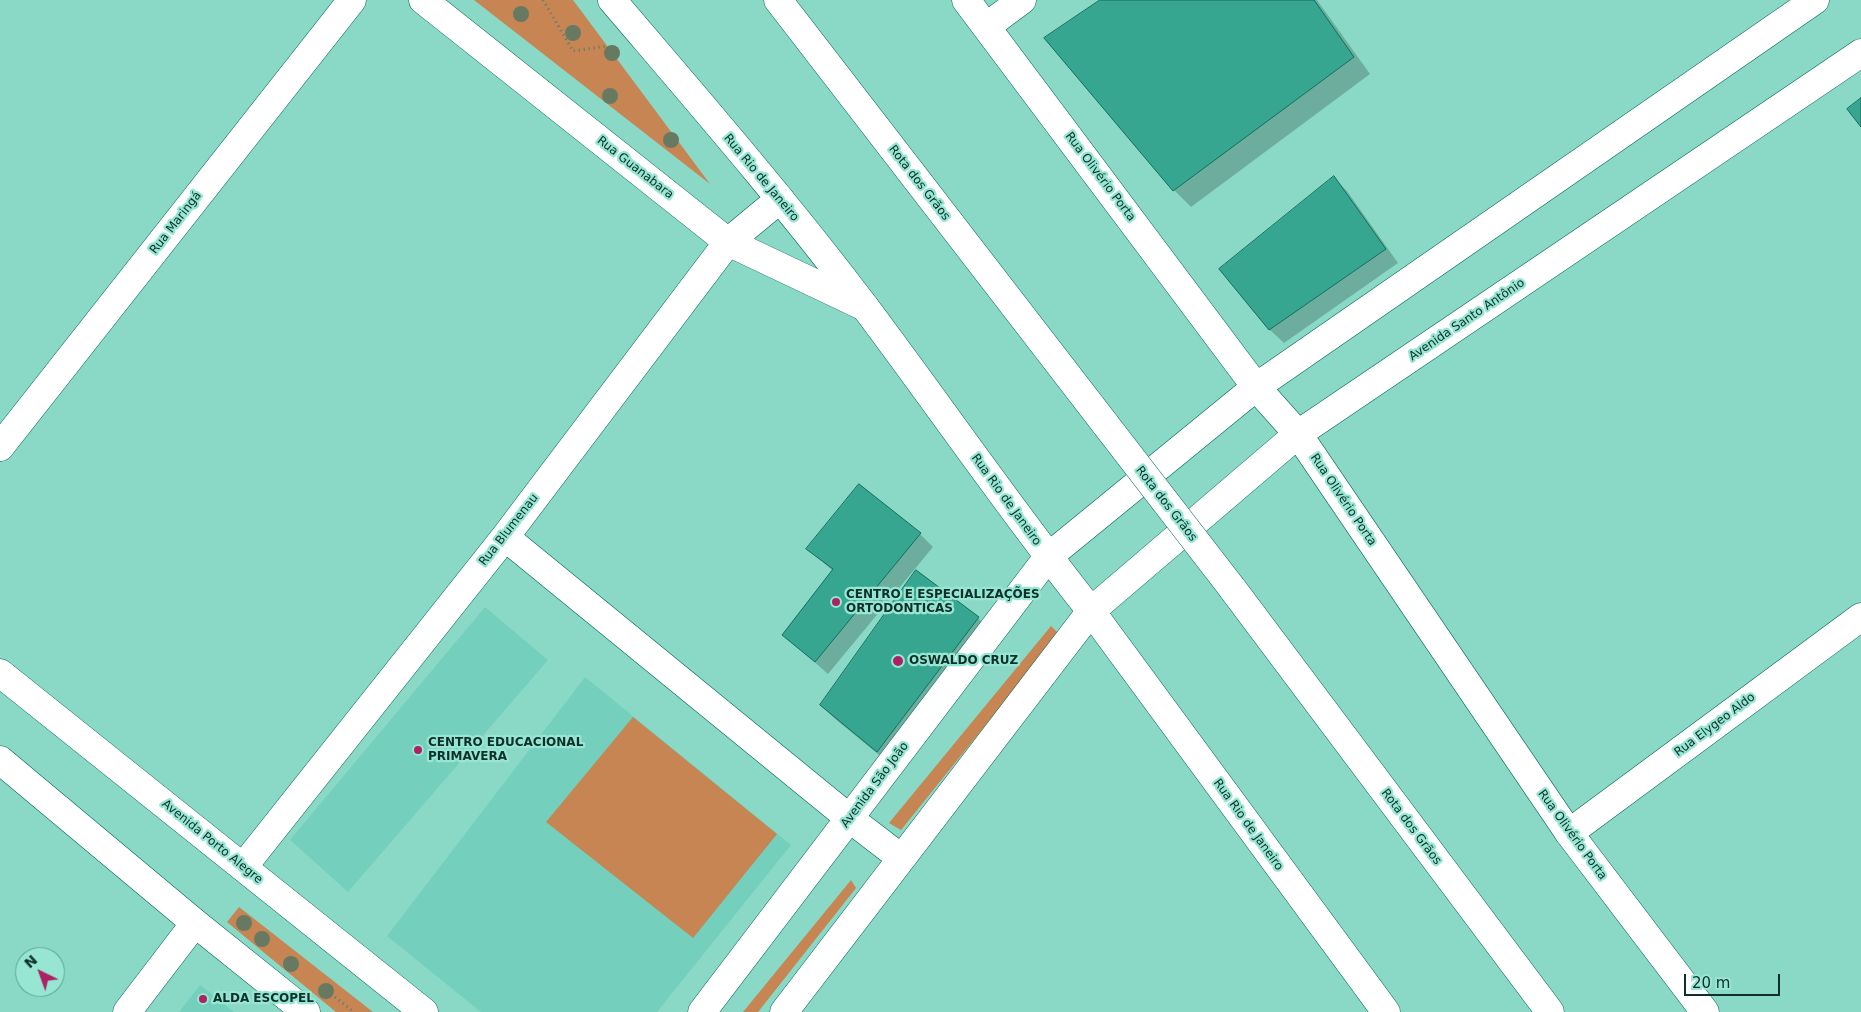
<!DOCTYPE html>
<html>
<head>
<meta charset="utf-8">
<style>
	body { margin:0 }
	#map { position:relative; width:1861px; height:1012px; overflow:hidden; background:#89d9c6; font-family:"DejaVu Sans",sans-serif }
	canvas { display:block }
	.north { position:absolute; left:15px; top:947px; width:50px; height:50px; box-sizing:border-box; background:#96e6d3; border:1px solid #5f9d8f; border-radius:50%; rotate:318deg; font-size:14px; font-weight:700; line-height:20px; text-align:center; color:#0d3029 }
	.north::after { content:''; display:block; margin:auto; width:18px; height:22px; background:#ac2264; clip-path:polygon(50% 0,100% 100%,50% 72%,0 100%) }
	.scale { position:absolute; left:1684px; top:974px; width:96px; height:22px; box-sizing:border-box; border:2px solid #0d3029; border-top:0; padding-left:6px; font-size:15px; line-height:18px; white-space:nowrap; color:#0d3029; -webkit-text-stroke:4px #96e6d3; paint-order:stroke }
</style>
</head>
<body>
<div id="map">
<canvas width="1861" height="1012"></canvas>
<div class="north">N</div>
<div class="scale">20 m</div>
</div>
<script>
const ctx = document.querySelector('canvas').getContext('2d');
ctx.lineJoin = 'round';
function fillPath(path, color) {
  ctx.fillStyle = color;
  ctx.fill(path, 'evenodd');
}
function stroke(path, color, width, dash) {
  ctx.strokeStyle = color;
  ctx.lineWidth = width;
  ctx.lineCap = dash ? 'butt' : 'round';
  ctx.setLineDash(dash || []);
  ctx.stroke(path);
}
function write(font, color, halo, rows, align = 'center') {
  ctx.font = font + ' "DejaVu Sans",sans-serif';
  ctx.lineWidth = 4.5;
  ctx.setLineDash([]);
  ctx.textBaseline = 'middle';
  ctx.strokeStyle = halo;
  ctx.fillStyle = color;
  for (const [text, x, y, turn = 0] of rows) {
    ctx.save();
    ctx.translate(x, y);
    ctx.rotate((+turn || 0) * Math.PI / 180);
    ctx.textAlign = isNaN(turn) ? turn : align;
    if (halo) ctx.strokeText(text, 0, 0);
    ctx.fillText(text, 0, 0);
    ctx.restore();
  }
}
const built = new Path2D(`
	M 485,607 L 548,660 L 348,892 L 290,840 Z
	M 585,677 L 791,845 L 657,1012 L 481,1012 L 387,936 Z
	M 200,985 L 234,1012 L 179,1012 Z`);
const green = new Path2D(`
	M 474,0 L 573,0 L 710,184 Z
	M 1051,626 L 1059,634 L 901,830 L 889,823 Z
	M 633,717 L 777,834 L 693,938 L 546,822 Z
	M 851,880 L 856,888 L 758,1012 L 743,1012 Z
	M 239,907 L 373,1012 L 336,1012 L 227,922 Z`);
const shadow = new Path2D(`
	M 1102,0 L 1317,0 L 1370,74 L 1191,207 L 1174,190 Z
	M 1334,178 L 1347,191 L 1398,263 L 1284,343 L 1270,330 L 1221,269 Z
	M 920,534 L 933,547 L 828,674 L 784,635 L 833,571 L 808,549 Z
	M 978,618 L 991,631 L 890,764 L 834,718 L 821,705 Z`);
const building = new Path2D(`
	M 1100,0 L 1314,0 L 1354,57 L 1173,191 L 1044,38 Z
	M 1861,98 L 1861,127 L 1847,109 Z
	M 1334,176 L 1386,249 L 1269,330 L 1219,269 Z
	M 859,484 L 921,533 L 815,662 L 782,635 L 833,569 L 806,549 Z
	M 916,570 L 979,617 L 877,752 L 820,705 Z`);
const path = new Path2D(`
	M 543,0 L 573,51 L 607,46
	M 331,994 L 354,1012`);
const minor = new Path2D(`
	M 423,0 L 728,242 L 865,307
	M 987,26 L 1022,0
	M 0,447 L 352,0
	M 505,537 L 849,818 L 901,858
	M 1569,833 L 1861,617
	M 243,867 L 505,537 L 728,242 L 780,199
	M 127,1012 L 195,923`);
const tertiary = new Path2D(`
	M 612,0 C 698,101 785,201 865,307 C 941,408 1012,512 1091,611 L 1386,1012
	M 966,0 L 1256,387 L 1298,434 L 1569,833 L 1705,1012
	M 702,1012 L 1048,557 L 1256,387 L 1815,0
	M 784,1012 L 1091,611 L 1298,434 L 1861,53`);
const secondary = new Path2D(`
	M 778,0 L 1106,425
	M 1232,588 L 1550,1012
	M 0,673 L 424,1012
	M 0,760 L 195,923 L 306,1012`);
const secondaryBridge = new Path2D(`
	M 1106,425 L 1232,588`);
const trees = [
	[521,14],
	[573,33],
	[612,53],
	[610,96],
	[671,140],
	[244,923],
	[262,939],
	[291,964],
	[326,991]
];
const markers = [
	[836,602,5,"#ac2264"],
	[898,661,6,"#ac2264"],
	[418,750,5,"#ac2264"],
	[203,999,5,"#ac2264"]
];
const streetNames = [
	["Rua Guanabara",635,168,38],
	["Rua Olivério Porta",1100,177,53],
	["Rua Rio de Janeiro",761,178,50],
	["Rota dos Grãos",919,183,52],
	["Rua Maringá",176,223,-52],
	["Avenida Santo Antônio",1467,320,-34],
	["Rua Rio de Janeiro",1006,500,54],
	["Rua Olivério Porta",1343,500,56],
	["Rota dos Grãos",1166,504,52],
	["Rua Blumenau",509,530,-52],
	["Rua Elygeo Aldo",1715,725,-37],
	["Avenida São João",875,785,-53],
	["Rua Rio de Janeiro",1248,825,54],
	["Rota dos Grãos",1411,827,53],
	["Rua Olivério Porta",1572,835,54],
	["Avenida Porto Alegre",212,842,39]
];
const poiNames = [
	["CENTRO E ESPECIALIZAÇÕES",846,595],
	["ORTODONTICAS",846,609],
	["OSWALDO CRUZ",909,661],
	["CENTRO EDUCACIONAL",428,743],
	["PRIMAVERA",428,757],
	["ALDA ESCOPEL",213,999]
];
fillPath(built, '#74d0bc');
fillPath(green, '#c68553');
fillPath(shadow, '#0003');
fillPath(building, '#37a691');
stroke(building, '#126d5e', 1);
stroke(minor, '#006454', 29);
stroke(tertiary, '#006454', 29);
stroke(secondary, '#006454', 29);
stroke(path, '#488073', 3, [1, 4]);
stroke(minor, '#fff', 28);
stroke(tertiary, '#fff', 28);
stroke(secondary, '#fff', 28);
stroke(secondaryBridge, '#006454', 29, []);
stroke(secondaryBridge, '#fff', 28);
ctx.fillStyle = '#687961';
for (const [x, y] of trees) {
  ctx.beginPath();
  ctx.arc(x, y, 8, 0, 2 * Math.PI);
  ctx.fill();
}
for (const [x, y, r, color] of markers) {
  const dot = new Path2D();
  dot.arc(x, y, r, 0, 2 * Math.PI);
  ctx.fillStyle = color;
  ctx.fill(dot);
  stroke(dot, '#96e6d3', 2);
}
write('12px', '#0d3029', '#96e6d3', streetNames);
write('bold 12px', '#0d3029', '#96e6d3', poiNames, 'left');
</script>
</body>
</html>
